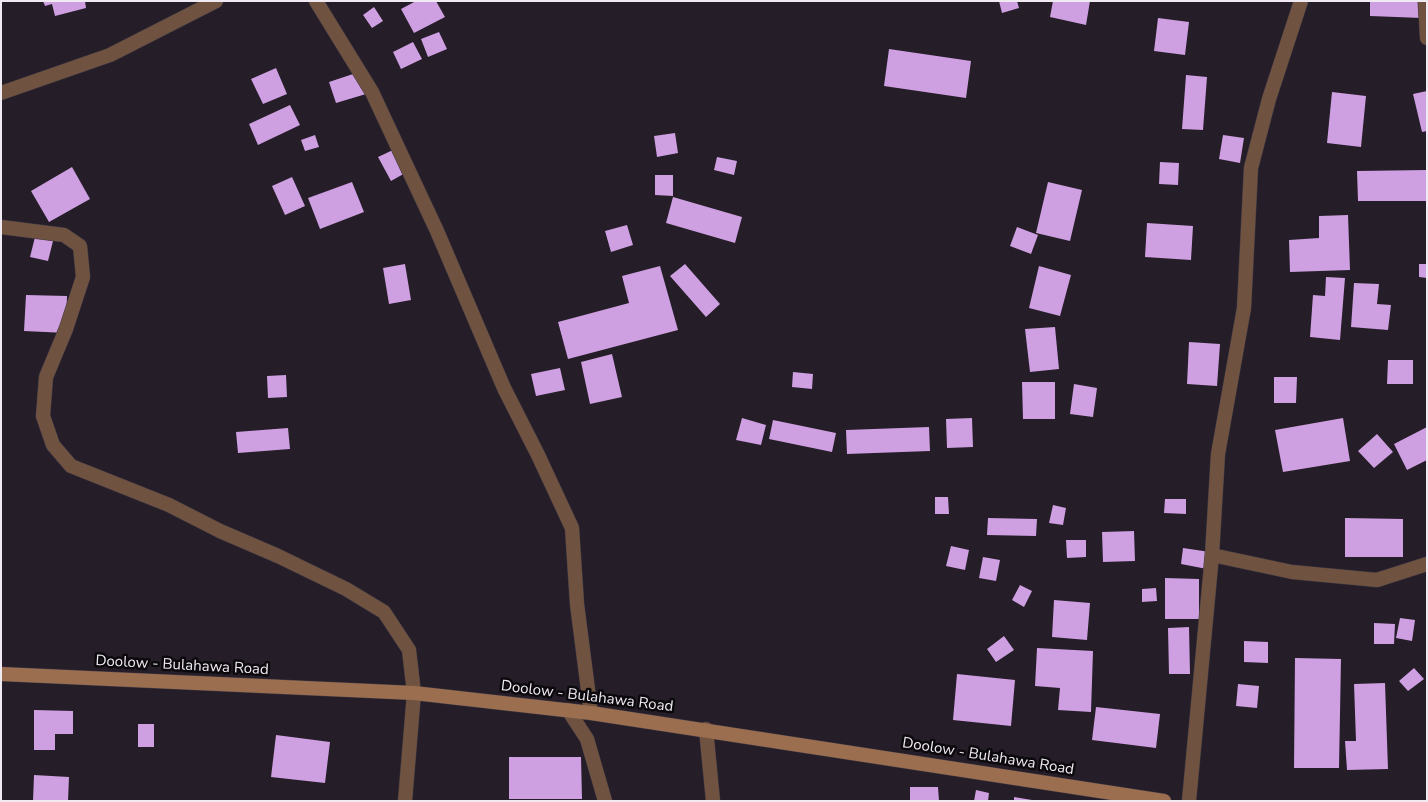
<!DOCTYPE html>
<html>
<head>
<meta charset="utf-8">
<style>
	body { margin:0 }
	#map { position:relative; width:1428px; height:802px; overflow:hidden; background:#251d28; font-family:"Nunito Sans",sans-serif }
	canvas { display:block }
	.frame { position:absolute; inset:0; border:2px solid #f0eaf2; pointer-events:none }
</style>
</head>
<body>
<div id="map">
<canvas width="1428" height="802"></canvas>
<div class="frame"></div>
</div>
<script>
const ctx = document.querySelector('canvas').getContext('2d');
ctx.lineJoin = 'round';
function fillPath(path, color) {
  ctx.fillStyle = color;
  ctx.fill(path, 'evenodd');
}
function stroke(path, color, width, dash) {
  ctx.strokeStyle = color;
  ctx.lineWidth = width;
  ctx.lineCap = dash ? 'butt' : 'round';
  ctx.setLineDash(dash || []);
  ctx.stroke(path);
}
function write(font, color, halo, rows, align = 'center') {
  ctx.font = font + ' "Nunito Sans",sans-serif';
  ctx.lineWidth = 5;
  ctx.setLineDash([]);
  ctx.textBaseline = 'middle';
  ctx.strokeStyle = halo;
  ctx.fillStyle = color;
  for (const [text, x, y, turn = 0] of rows) {
    ctx.save();
    ctx.translate(x, y);
    ctx.rotate((+turn || 0) * Math.PI / 180);
    ctx.textAlign = isNaN(turn) ? turn : align;
    if (halo) ctx.strokeText(text, 0, 0);
    ctx.fillText(text, 0, 0);
    ctx.restore();
  }
}
const building = new Path2D(`
	M 43,1 L 85,1 L 86,8 L 55,16 L 52,4 L 45,6 Z
	M 416,1 L 436,1 L 445,17 L 414,33 L 401,9 Z
	M 999,1 L 1017,1 L 1019,8 L 1002,13 Z
	M 1053,1 L 1090,1 L 1086,25 L 1050,17 Z
	M 1370,1 L 1422,1 L 1422,18 L 1370,16 Z
	M 374,7 L 383,21 L 372,28 L 363,15 Z
	M 1158,18 L 1189,22 L 1185,55 L 1154,51 Z
	M 439,32 L 447,49 L 428,57 L 421,39 Z
	M 413,42 L 422,59 L 401,69 L 393,52 Z
	M 889,49 L 971,61 L 966,98 L 884,86 Z
	M 276,68 L 287,94 L 263,104 L 251,79 Z
	M 359,72 L 366,94 L 336,103 L 329,82 Z
	M 1186,75 L 1207,77 L 1203,130 L 1182,129 Z
	M 1427,91 L 1427,131 L 1422,132 L 1413,94 Z
	M 1332,92 L 1366,96 L 1361,147 L 1327,143 Z
	M 290,105 L 300,125 L 258,145 L 249,124 Z
	M 675,133 L 678,153 L 657,157 L 654,136 Z
	M 315,135 L 319,147 L 305,151 L 301,140 Z
	M 1223,135 L 1244,138 L 1240,163 L 1219,159 Z
	M 395,149 L 407,172 L 391,181 L 378,157 Z
	M 717,157 L 737,161 L 734,175 L 714,170 Z
	M 1160,162 L 1179,163 L 1178,185 L 1159,184 Z
	M 72,167 L 90,199 L 49,222 L 31,191 Z
	M 1427,170 L 1427,201 L 1358,201 L 1357,171 Z
	M 655,175 L 673,175 L 673,196 L 655,195 Z
	M 292,177 L 305,206 L 285,215 L 272,186 Z
	M 352,182 L 364,212 L 320,229 L 308,198 Z
	M 1048,182 L 1082,190 L 1070,241 L 1036,233 Z
	M 673,197 L 742,217 L 735,243 L 666,223 Z
	M 1348,215 L 1350,270 L 1290,272 L 1289,240 L 1319,238 L 1319,216 Z
	M 1147,223 L 1193,226 L 1191,260 L 1145,257 Z
	M 627,225 L 633,245 L 611,252 L 605,231 Z
	M 1017,227 L 1038,235 L 1031,254 L 1010,246 Z
	M 35,237 L 53,241 L 48,261 L 30,257 Z
	M 405,264 L 411,300 L 389,304 L 383,268 Z
	M 685,264 L 720,304 L 706,317 L 670,276 Z
	M 1419,264 L 1427,264 L 1427,278 L 1419,277 Z
	M 660,266 L 678,330 L 568,359 L 558,322 L 629,303 L 622,276 Z
	M 1039,266 L 1071,275 L 1060,316 L 1029,308 Z
	M 1326,277 L 1345,278 L 1340,340 L 1310,337 L 1313,295 L 1325,296 Z
	M 1354,283 L 1379,284 L 1377,304 L 1391,305 L 1388,330 L 1351,327 Z
	M 26,295 L 67,296 L 66,333 L 24,331 Z
	M 1055,327 L 1059,369 L 1030,372 L 1025,329 Z
	M 1189,342 L 1220,344 L 1217,386 L 1187,384 Z
	M 612,354 L 622,397 L 590,404 L 581,362 Z
	M 1388,360 L 1413,360 L 1413,384 L 1387,384 Z
	M 560,368 L 565,390 L 536,396 L 531,374 Z
	M 793,372 L 813,374 L 812,389 L 792,387 Z
	M 286,375 L 287,397 L 268,398 L 267,376 Z
	M 1274,377 L 1297,377 L 1296,403 L 1274,403 Z
	M 1022,382 L 1055,382 L 1055,419 L 1023,419 Z
	M 1074,384 L 1097,388 L 1093,417 L 1070,414 Z
	M 742,418 L 766,425 L 761,445 L 736,440 Z
	M 972,418 L 973,447 L 947,448 L 946,419 Z
	M 1343,418 L 1350,461 L 1283,472 L 1275,430 Z
	M 773,420 L 836,433 L 832,452 L 769,439 Z
	M 929,427 L 930,451 L 847,454 L 846,430 Z
	M 1427,427 L 1427,460 L 1407,470 L 1394,444 Z
	M 288,428 L 290,449 L 238,453 L 236,432 Z
	M 1377,434 L 1393,452 L 1374,468 L 1358,451 Z
	M 935,497 L 948,497 L 949,514 L 935,514 Z
	M 1165,499 L 1186,499 L 1186,514 L 1164,513 Z
	M 1053,505 L 1066,508 L 1063,525 L 1049,523 Z
	M 988,518 L 1037,519 L 1036,536 L 987,535 Z
	M 1345,518 L 1403,519 L 1403,557 L 1345,557 Z
	M 1134,531 L 1135,561 L 1103,562 L 1102,532 Z
	M 1066,540 L 1086,540 L 1086,557 L 1067,558 Z
	M 951,546 L 969,550 L 965,570 L 946,566 Z
	M 1183,548 L 1210,552 L 1207,569 L 1181,564 Z
	M 983,557 L 1000,560 L 996,581 L 979,578 Z
	M 1165,578 L 1199,579 L 1199,619 L 1165,619 Z
	M 1020,585 L 1032,591 L 1024,607 L 1012,600 Z
	M 1156,588 L 1157,601 L 1142,602 L 1142,589 Z
	M 1054,600 L 1090,603 L 1087,640 L 1052,637 Z
	M 1400,618 L 1415,620 L 1412,641 L 1396,638 Z
	M 1374,623 L 1395,624 L 1394,644 L 1374,644 Z
	M 1189,627 L 1190,674 L 1169,674 L 1168,628 Z
	M 1004,636 L 1014,650 L 996,662 L 987,649 Z
	M 1244,641 L 1268,642 L 1268,663 L 1244,662 Z
	M 1037,648 L 1093,651 L 1091,712 L 1058,710 L 1060,688 L 1035,686 Z
	M 1295,658 L 1341,659 L 1339,768 L 1294,768 Z
	M 1414,668 L 1424,679 L 1408,691 L 1399,681 Z
	M 957,674 L 1015,680 L 1011,726 L 953,720 Z
	M 1385,683 L 1388,769 L 1347,770 L 1345,741 L 1356,741 L 1354,684 Z
	M 1238,684 L 1259,686 L 1257,708 L 1236,706 Z
	M 1096,707 L 1160,714 L 1156,748 L 1092,740 Z
	M 34,710 L 73,711 L 73,734 L 55,734 L 55,750 L 34,750 Z
	M 138,724 L 154,724 L 154,747 L 138,747 Z
	M 276,735 L 330,742 L 325,783 L 271,777 Z
	M 509,757 L 581,757 L 582,799 L 509,799 Z
	M 34,775 L 69,777 L 68,801 L 33,801 Z
	M 910,787 L 938,787 L 939,801 L 910,801 Z
	M 976,790 L 989,793 L 988,801 L 974,801 Z
	M 1014,797 L 1032,800 L 1032,801 L 1014,801 Z`);
const minor = new Path2D(`
	M 316,1 L 372,92 L 437,231 L 504,388 L 538,455 L 572,528 L 577,604 L 591,713
	M 1425,1 L 1427,38
	M 1,93 L 110,55 L 216,1
	M 1,227 L 64,235 L 80,246 L 83,277 L 66,329 L 46,377 L 43,416 L 53,445 L 71,466 L 169,505 L 220,531 L 278,556 L 346,589 L 384,612 L 409,650 L 414,693 L 405,801
	M 1212,555 L 1292,572 L 1377,580 L 1427,564
	M 568,710 L 587,739 L 605,801
	M 706,729 L 713,801
	M 1189,801 L 1212,555 L 1218,454 L 1244,308 L 1251,168 L 1269,99 L 1301,1`);
const secondary = new Path2D(`
	M 1,674 L 414,693 L 591,713 L 1164,801`);
const streetNames = [
	["Doolow - Bulahawa Road",182,666,3],
	["Doolow - Bulahawa Road",587,697,7],
	["Doolow - Bulahawa Road",988,757,9]
];
fillPath(building, '#ce9fe1');
stroke(minor, '#413a44', 15);
stroke(secondary, '#413a44', 15);
stroke(minor, '#6f5240', 14);
stroke(secondary, '#9b6e50', 14);
write('15px', '#f0eaf2', '#0c090d', streetNames);
</script>
</body>
</html>
